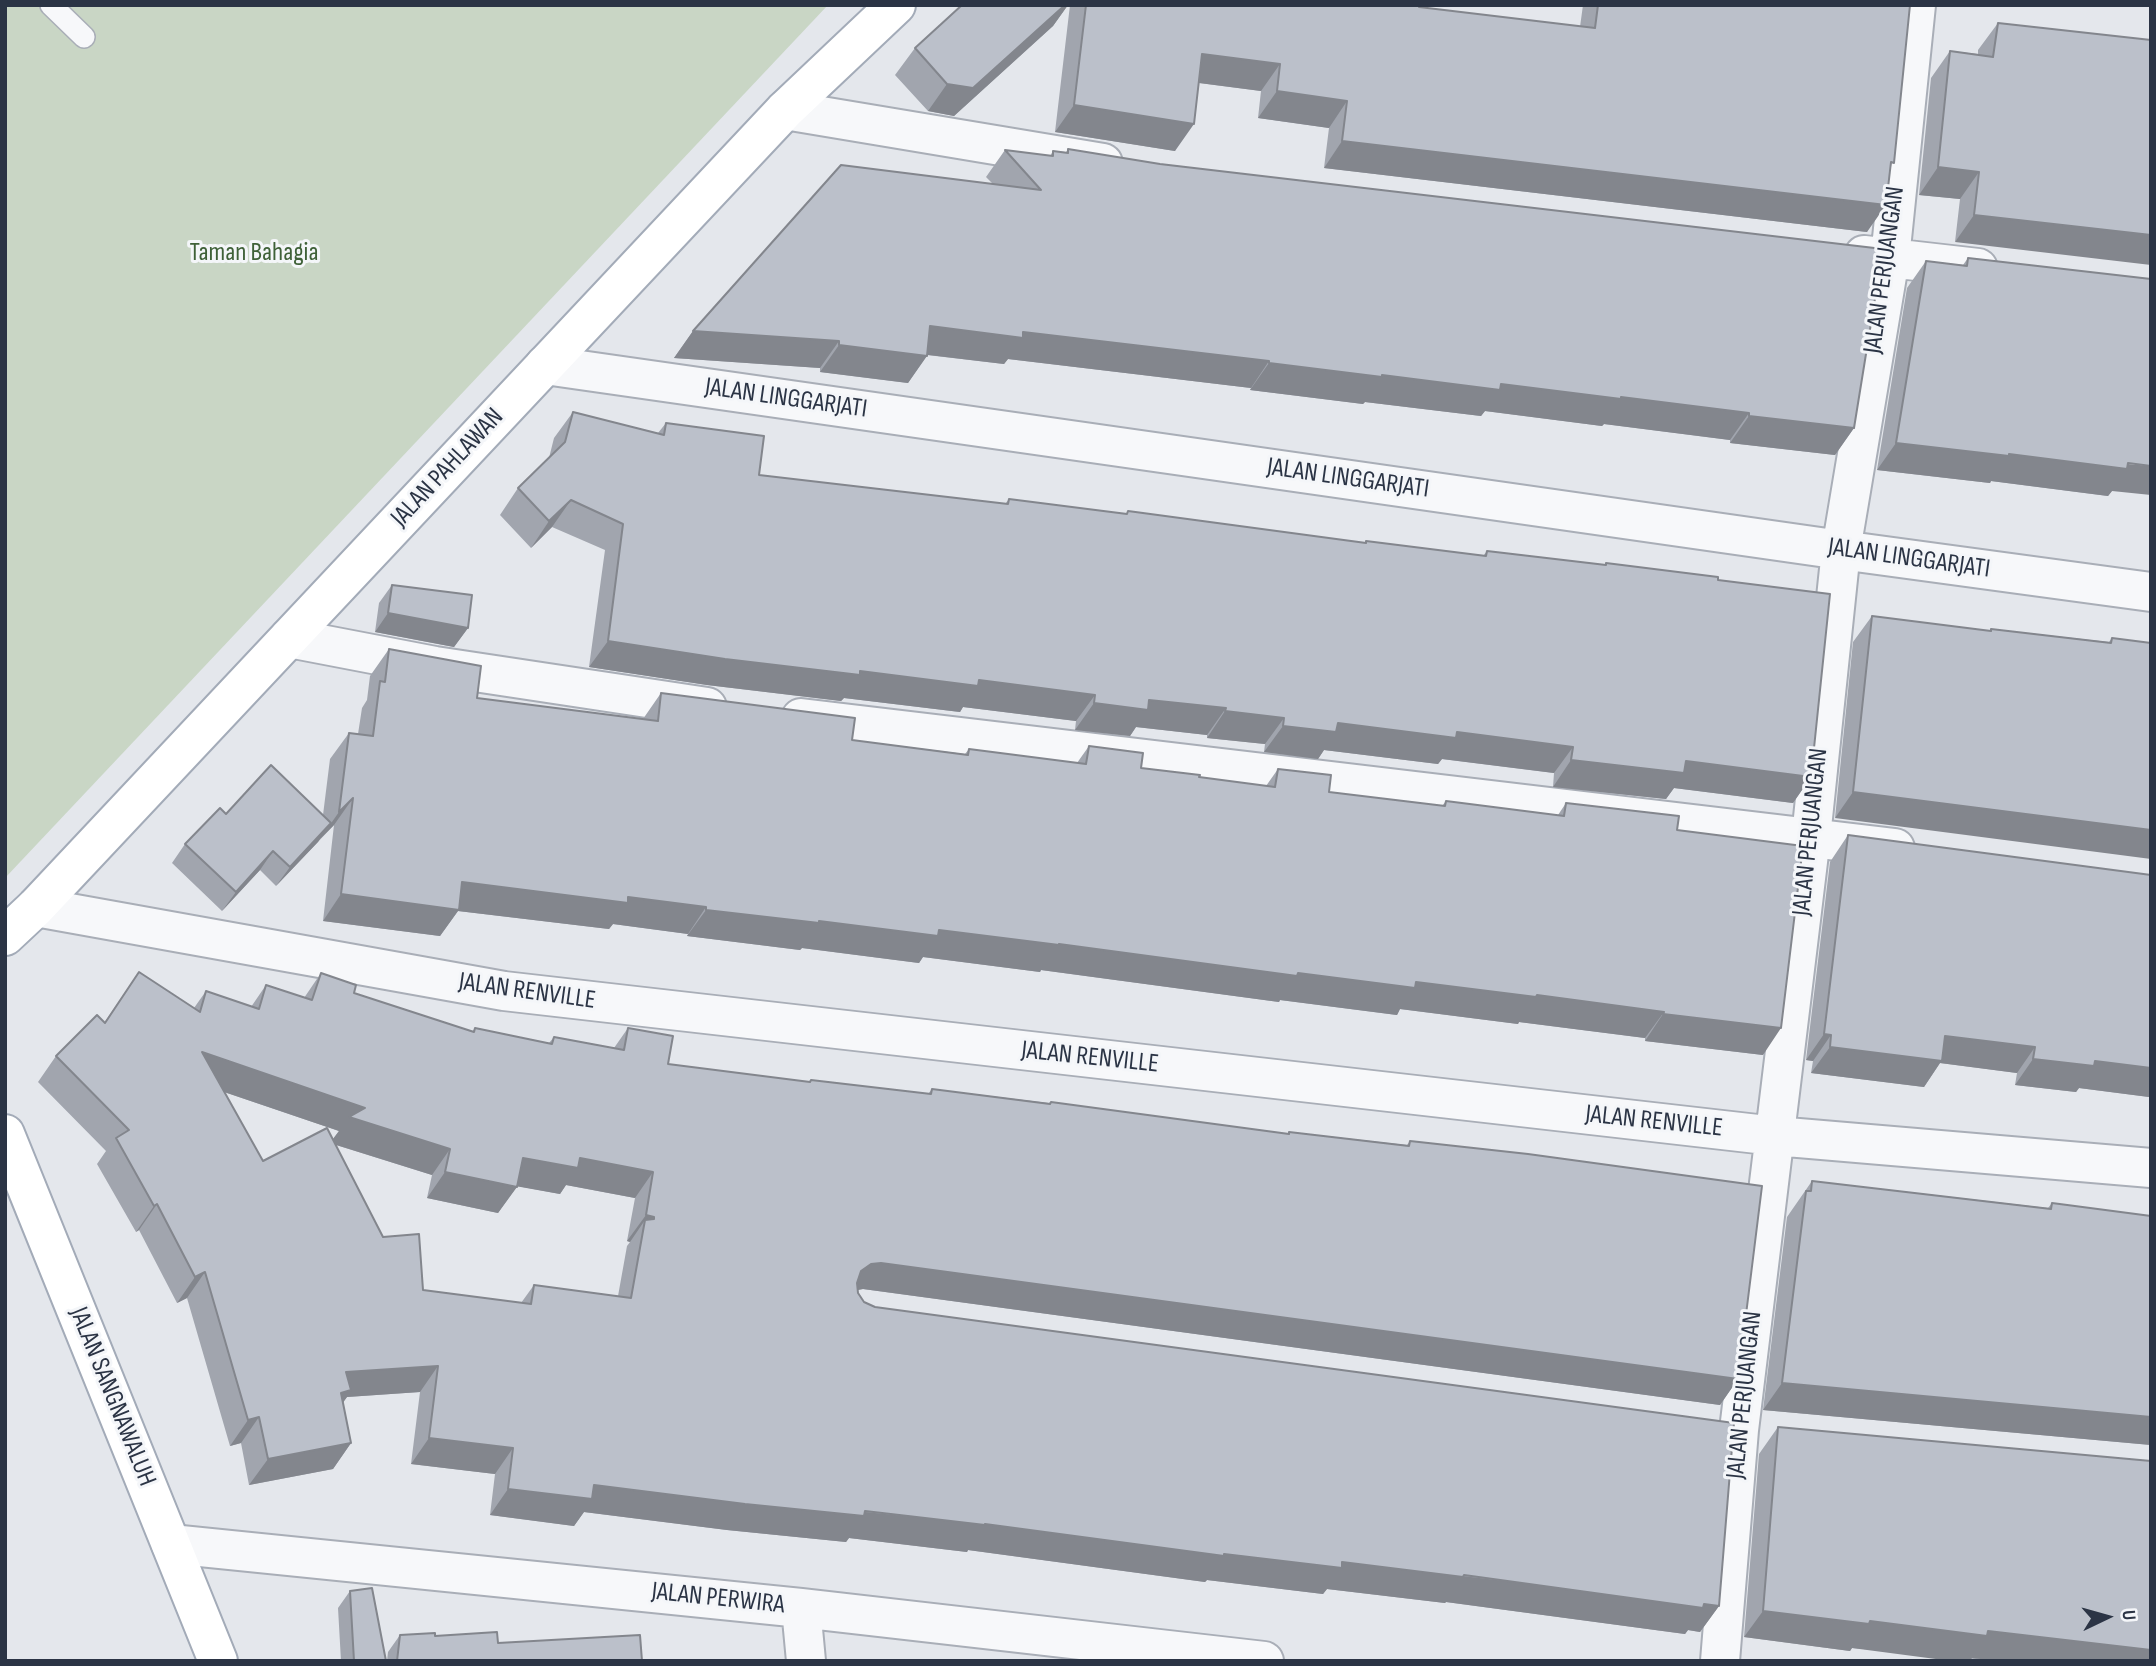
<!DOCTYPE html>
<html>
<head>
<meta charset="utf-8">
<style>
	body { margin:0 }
	#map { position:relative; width:2156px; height:1666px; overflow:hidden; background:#e4e7ec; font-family:"Sofia Sans Condensed",sans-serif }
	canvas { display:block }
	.frame { position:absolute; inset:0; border:7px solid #2b3445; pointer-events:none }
	.north { position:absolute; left:2072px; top:1582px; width:70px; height:70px; -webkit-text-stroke:5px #f4f6f9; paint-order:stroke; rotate:85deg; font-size:19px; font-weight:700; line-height:28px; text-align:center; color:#2b3445 }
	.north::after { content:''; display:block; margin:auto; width:24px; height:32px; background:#2b3445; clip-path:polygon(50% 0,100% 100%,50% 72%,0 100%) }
</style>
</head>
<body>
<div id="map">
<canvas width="2156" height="1666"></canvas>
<div class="frame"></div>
<div class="north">U</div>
</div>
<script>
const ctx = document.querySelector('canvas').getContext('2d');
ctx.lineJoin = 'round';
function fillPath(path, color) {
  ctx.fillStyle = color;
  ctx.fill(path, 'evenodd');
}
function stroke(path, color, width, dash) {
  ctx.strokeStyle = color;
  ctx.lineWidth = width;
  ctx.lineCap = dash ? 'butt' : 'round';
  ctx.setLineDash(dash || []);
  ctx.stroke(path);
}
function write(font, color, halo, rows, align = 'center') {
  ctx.font = font + ' "Sofia Sans Condensed",sans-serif';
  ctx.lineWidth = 6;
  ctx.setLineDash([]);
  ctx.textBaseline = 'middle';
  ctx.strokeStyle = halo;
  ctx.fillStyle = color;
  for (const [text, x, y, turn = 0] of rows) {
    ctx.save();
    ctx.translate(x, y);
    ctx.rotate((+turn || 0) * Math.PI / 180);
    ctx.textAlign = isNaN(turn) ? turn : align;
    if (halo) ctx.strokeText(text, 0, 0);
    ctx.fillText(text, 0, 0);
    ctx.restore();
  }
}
const green = new Path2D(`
	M 5,5 L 828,5 L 5,878 Z`);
const service = new Path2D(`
	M 51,5 L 84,37`);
const minor = new Path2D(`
	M 785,110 L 1103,163
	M 1864,255 L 1978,268
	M 545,365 L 1841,550 L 2151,592
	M 289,638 L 435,666 L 707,707
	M 801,718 L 1895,848
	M 36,907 L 504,991 L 1775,1136 L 2151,1168
	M 171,1544 L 801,1608 L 1264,1661
	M 801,1608 L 806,1661
	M 1720,1661 L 1739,1430 L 1811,837 L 1841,550 L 1890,258 L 1916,5`);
const primary = new Path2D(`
	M 5,936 L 36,907 L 785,110 L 896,5
	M 5,1134 L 218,1661`);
const wall = new Path2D(`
	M 962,5 L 1068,5 L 1053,26 L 954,116 L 928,111 L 895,75 L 915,48 Z
	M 1070,5 L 1419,5 L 1419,7 L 1580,27 L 1583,5 L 1910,5 L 1891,167 L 1867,232 L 1324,168 L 1329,128 L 1258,118 L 1261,91 L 1199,83 L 1175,151 L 1055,132 Z
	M 1998,23 L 2151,40 L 1955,242 L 1960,199 L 1919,195 L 1931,78 L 1950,51 L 1978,54 L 1978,50 Z
	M 1068,149 L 1854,428 L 1835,455 L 1730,443 L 1730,440 L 1604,424 L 1602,426 L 1485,411 L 1481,416 L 1365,402 L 1363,404 L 1250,390 L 1251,388 L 1008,359 L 1004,364 L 927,355 L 908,383 L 820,372 L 820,368 L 674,358 L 693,331 L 993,184 L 986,177 L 1005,150 L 1050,156 L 1053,151 L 1066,152 Z
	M 1968,258 L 2112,491 L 2108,496 L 1991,481 L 1990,483 L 1877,470 L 1907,288 L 1926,261 L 1963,265 Z
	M 573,412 L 658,433 L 666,423 L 759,475 L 1005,504 L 1009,499 L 1126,514 L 1128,511 L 1365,543 L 1366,541 L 1483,556 L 1487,551 L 1604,565 L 1606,563 L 1718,580 L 1811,777 L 1793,803 L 1674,788 L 1666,799 L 1553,787 L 1554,773 L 1442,759 L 1438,764 L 1324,750 L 1318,759 L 1264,752 L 1265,744 L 1207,738 L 1207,735 L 1136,727 L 1130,736 L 1075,730 L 1076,721 L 963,707 L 960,712 L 844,698 L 841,701 L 707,685 L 589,667 L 605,550 L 552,527 L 531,548 L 500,515 L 518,488 L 549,458 L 554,438 Z
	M 392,585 L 468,628 L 454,647 L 375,632 L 379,603 Z
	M 1872,616 L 1990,631 L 1991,629 L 2109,642 L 2112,638 L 2151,643 L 1835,818 L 1853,642 Z
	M 389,649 L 477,698 L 643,719 L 661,693 L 852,740 L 965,754 L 969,749 L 1077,763 L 1089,746 L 1141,768 L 1199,777 L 1266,786 L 1278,769 L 1329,792 L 1442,806 L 1446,801 L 1558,815 L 1566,803 L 1677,830 L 1763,1055 L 1645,1041 L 1645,1038 L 1519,1022 L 1518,1024 L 1400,1009 L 1397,1015 L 1280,1000 L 1279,1002 L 1041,970 L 1040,972 L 923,957 L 919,963 L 802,948 L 800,950 L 687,936 L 688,934 L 613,924 L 609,929 L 458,911 L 440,936 L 323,921 L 334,825 L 276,886 L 260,870 L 222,911 L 172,863 L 185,844 L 226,814 L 323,815 L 330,759 L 349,733 L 358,734 L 362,708 L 367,700 L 370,676 Z
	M 1848,835 L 2149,1097 L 2079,1088 L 2076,1092 L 2015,1085 L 2017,1073 L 1940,1063 L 1924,1087 L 1811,1073 L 1813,1061 L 1806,1060 L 1830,862 Z
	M 139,972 L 194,1008 L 206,991 L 251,1007 L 266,985 L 304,998 L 321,973 L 354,993 L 472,1032 L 475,1028 L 549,1043 L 554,1037 L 614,1048 L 628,1028 L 668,1064 L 809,1082 L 811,1080 L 928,1094 L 932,1089 L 1049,1103 L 1051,1102 L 1288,1134 L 1289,1132 L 1407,1145 L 1410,1141 L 1738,1379 L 1720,1405 L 863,1289 L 858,1290 L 858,1293 L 864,1302 L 875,1307 L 1719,1606 L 1700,1632 L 1688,1630 L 1685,1634 L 1446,1602 L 1445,1603 L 1327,1589 L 1323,1594 L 1207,1580 L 1205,1582 L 968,1550 L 967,1552 L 849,1538 L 846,1542 L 727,1530 L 584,1512 L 574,1526 L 490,1515 L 495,1474 L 411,1464 L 420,1392 L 347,1397 L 343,1402 L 351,1443 L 333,1469 L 249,1485 L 241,1443 L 230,1446 L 187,1298 L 177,1303 L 139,1230 L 136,1232 L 97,1164 L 106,1151 L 38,1082 L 56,1056 L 104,1023 ZM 224,1092 L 339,1131 L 333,1139 L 263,1161 ZM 336,1145 L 432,1175 L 427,1198 L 498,1213 L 517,1186 L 560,1194 L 566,1185 L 635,1198 L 627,1241 L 630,1242 L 627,1246 L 618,1296 L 534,1285 L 521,1303 L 423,1290 L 383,1237 Z
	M 1812,1181 L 2048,1208 L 2052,1203 L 2151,1216 L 2151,1445 L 1763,1410 L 1787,1217 Z
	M 1778,1427 L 2151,1661 L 1998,1661 L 1852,1648 L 1850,1651 L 1744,1637 L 1759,1454 Z
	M 350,1591 L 386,1661 L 341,1661 L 338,1608 Z
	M 400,1635 L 435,1636 L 642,1661 L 387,1661 L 388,1652 Z`);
const shadedWall = new Path2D(`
	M 1065,5 L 1068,5 L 1053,26 L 954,116 L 928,111 L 947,84 Z
	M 1202,54 L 1280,64 L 1261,91 L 1184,81 Z
	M 1277,91 L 1347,101 L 1329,128 L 1258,118 Z
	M 1074,105 L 1194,124 L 1175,151 L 1055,132 Z
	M 1342,141 L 1886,205 L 1867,232 L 1324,168 Z
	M 1938,167 L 1979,172 L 1960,199 L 1919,195 Z
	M 1974,215 L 2151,235 L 2151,265 L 1955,242 Z
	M 930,326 L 1023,332 L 1269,361 L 1251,388 L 1008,359 L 1004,364 L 912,353 Z
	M 693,331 L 839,341 L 820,368 L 674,358 Z
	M 839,345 L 927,356 L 908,383 L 820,372 Z
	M 1269,363 L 1382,375 L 1501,384 L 1621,397 L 1749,413 L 1730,440 L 1604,424 L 1602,426 L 1485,411 L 1481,416 L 1365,402 L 1363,404 L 1250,390 Z
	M 1749,416 L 1854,428 L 1835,455 L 1730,443 Z
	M 1896,443 L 2009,454 L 2151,466 L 2151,495 L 2112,491 L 2108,496 L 1991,481 L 1990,483 L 1877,470 Z
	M 571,500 L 552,527 L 531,548 L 549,521 Z
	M 388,613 L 468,628 L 454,647 L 375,632 Z
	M 608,641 L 860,671 L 979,680 L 1095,695 L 1076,721 L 963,707 L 960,712 L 844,698 L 841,701 L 707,685 L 589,667 Z
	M 1149,700 L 1226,708 L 1207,735 L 1136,727 L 1130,736 L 1075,730 L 1094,703 Z
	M 1225,711 L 1284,718 L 1265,744 L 1207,738 Z
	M 1338,723 L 1457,732 L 1573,747 L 1554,773 L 1442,759 L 1438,764 L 1324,750 L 1318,759 L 1264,752 L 1283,726 Z
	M 1571,760 L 1686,761 L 1811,777 L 1793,803 L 1674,788 L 1666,799 L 1553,787 Z
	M 1853,792 L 2151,830 L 2151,859 L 1835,818 Z
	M 353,798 L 334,825 L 320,839 L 339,812 Z
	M 331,823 L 318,842 L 276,886 L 290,867 Z
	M 273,851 L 260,870 L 222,911 L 236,892 Z
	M 462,882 L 628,897 L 706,907 L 688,934 L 613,924 L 609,929 L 458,911 L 440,936 L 323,921 L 341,894 Z
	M 706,910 L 819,921 L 939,930 L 1059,944 L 1298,973 L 1416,982 L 1537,995 L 1664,1012 L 1645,1038 L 1519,1022 L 1518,1024 L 1400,1009 L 1397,1015 L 1280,1000 L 1279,1002 L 1041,970 L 1040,972 L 923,957 L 919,963 L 802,948 L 800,950 L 687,936 Z
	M 1663,1014 L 1781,1028 L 1763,1055 L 1645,1041 Z
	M 1824,1034 L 1831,1035 L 1813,1061 L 1806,1060 Z
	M 1945,1036 L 2035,1047 L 2017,1073 L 1940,1063 L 1924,1087 L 1811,1073 L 1830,1047 Z
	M 202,1052 L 365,1108 L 450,1149 L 432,1175 L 330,1143 L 339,1131 L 183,1078 Z
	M 2033,1059 L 2095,1061 L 2151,1068 L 2151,1094 L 2149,1097 L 2079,1088 L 2076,1092 L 2015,1085 Z
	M 523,1158 L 580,1158 L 653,1172 L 635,1198 L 566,1185 L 560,1194 L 504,1184 Z
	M 445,1172 L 517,1187 L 498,1213 L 427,1198 Z
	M 157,1204 L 139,1230 L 136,1232 L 154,1206 Z
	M 646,1215 L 654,1217 L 642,1234 L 645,1220 L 630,1242 L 627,1241 Z
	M 881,1263 L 1738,1379 L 1720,1405 L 863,1289 L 852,1291 L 861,1271 L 871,1264 Z
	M 205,1272 L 187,1298 L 177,1303 L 195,1277 Z
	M 438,1366 L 420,1392 L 347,1397 L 333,1417 L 346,1372 Z
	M 1782,1383 L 2151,1417 L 2151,1445 L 1763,1410 Z
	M 259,1417 L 241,1443 L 230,1446 L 248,1420 Z
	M 429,1438 L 513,1448 L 495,1474 L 411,1464 Z
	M 351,1443 L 333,1469 L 249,1485 L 268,1459 Z
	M 594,1485 L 985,1524 L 1224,1554 L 1342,1562 L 1719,1606 L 1700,1632 L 1688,1630 L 1685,1634 L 1446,1602 L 1445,1603 L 1327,1589 L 1323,1594 L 1207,1580 L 1205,1582 L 968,1550 L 967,1552 L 849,1538 L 846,1542 L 727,1530 L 584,1512 L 574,1526 L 490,1515 L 508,1489 Z
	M 1763,1611 L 1870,1621 L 1988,1631 L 2151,1650 L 2151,1661 L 1998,1661 L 1972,1658 L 1970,1661 L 1951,1661 L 1852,1648 L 1850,1651 L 1744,1637 Z`);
const building = new Path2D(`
	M 962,5 L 1065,5 L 973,88 L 947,84 L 915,48 Z
	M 1086,5 L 1419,5 L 1419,7 L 1595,28 L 1598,5 L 1910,5 L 1894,163 L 1891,162 L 1886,205 L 1342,141 L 1347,101 L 1277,91 L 1280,64 L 1202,54 L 1194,124 L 1074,105 Z
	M 1998,23 L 2151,40 L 2151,235 L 1974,215 L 1979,172 L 1938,167 L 1950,51 L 1993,57 Z
	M 1068,149 L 1160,164 L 1883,249 L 1854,428 L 1749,416 L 1749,413 L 1621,397 L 1621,399 L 1501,384 L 1500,390 L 1382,375 L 1382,377 L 1269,363 L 1269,361 L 1023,332 L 1023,338 L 930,326 L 927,356 L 839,345 L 839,341 L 693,331 L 841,165 L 1041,190 L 1005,150 L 1053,156 L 1053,151 L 1068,153 Z
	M 1968,258 L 2151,279 L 2151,466 L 2128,463 L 2127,469 L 2009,454 L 2009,456 L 1896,443 L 1926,261 L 1967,266 Z
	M 573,412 L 664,435 L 666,423 L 764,436 L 759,475 L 1008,504 L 1009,499 L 1127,514 L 1128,511 L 1366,543 L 1366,541 L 1486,556 L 1487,551 L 1606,565 L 1606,563 L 1718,577 L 1718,580 L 1830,594 L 1811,777 L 1686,761 L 1684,773 L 1571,760 L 1573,747 L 1457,732 L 1456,738 L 1338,723 L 1336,732 L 1283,726 L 1284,718 L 1225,711 L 1226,708 L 1149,700 L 1148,710 L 1094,703 L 1095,695 L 979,680 L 978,686 L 860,671 L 860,675 L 725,659 L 608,641 L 623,524 L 571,500 L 549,521 L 518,488 L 565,442 Z
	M 392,585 L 472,595 L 468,628 L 388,613 Z
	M 1872,616 L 1991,631 L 1991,629 L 2111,643 L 2112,638 L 2151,643 L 2151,830 L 1853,792 Z
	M 389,649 L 481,666 L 477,698 L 658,721 L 661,693 L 855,718 L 852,740 L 968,755 L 969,749 L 1086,764 L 1089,746 L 1143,753 L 1141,768 L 1200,775 L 1199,777 L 1275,787 L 1278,769 L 1331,775 L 1329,792 L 1445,806 L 1446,801 L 1564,816 L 1566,803 L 1679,816 L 1677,830 L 1803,846 L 1781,1028 L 1663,1014 L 1664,1012 L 1537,995 L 1536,997 L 1416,982 L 1415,988 L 1298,973 L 1297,976 L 1059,944 L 1059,945 L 939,930 L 938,936 L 819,921 L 819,923 L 706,910 L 706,907 L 628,897 L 628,903 L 462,882 L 459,910 L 341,894 L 353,798 L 339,812 L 349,733 L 373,736 L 380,681 L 385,682 Z
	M 271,765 L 331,823 L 290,867 L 273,851 L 236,892 L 185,844 L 220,808 L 226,814 Z
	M 1848,835 L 2151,875 L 2151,1068 L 2095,1061 L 2094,1066 L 2033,1059 L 2035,1047 L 1945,1036 L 1942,1061 L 1830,1047 L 1831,1035 L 1824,1034 Z
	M 139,972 L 200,1012 L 206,991 L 259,1009 L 266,985 L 312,1000 L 321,973 L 356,985 L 354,993 L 474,1032 L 475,1028 L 552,1044 L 554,1037 L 624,1050 L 628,1028 L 673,1036 L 668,1064 L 810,1082 L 811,1080 L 931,1094 L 932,1089 L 1050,1104 L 1051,1102 L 1289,1134 L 1289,1132 L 1409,1146 L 1410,1141 L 1528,1154 L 1762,1186 L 1738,1379 L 881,1263 L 871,1264 L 861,1271 L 857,1283 L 858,1293 L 864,1302 L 875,1307 L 1734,1423 L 1719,1606 L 1704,1604 L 1703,1608 L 1464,1575 L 1463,1577 L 1342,1562 L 1342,1568 L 1224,1554 L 1224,1556 L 985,1524 L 985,1525 L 865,1511 L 864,1516 L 745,1504 L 594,1485 L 592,1499 L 508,1489 L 513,1448 L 429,1438 L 438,1366 L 346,1372 L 351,1390 L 341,1393 L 351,1443 L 268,1459 L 259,1417 L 248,1420 L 205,1272 L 195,1277 L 157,1204 L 154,1206 L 116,1138 L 129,1130 L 56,1056 L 97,1015 L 105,1023 ZM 202,1052 L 365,1108 L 349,1117 L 450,1149 L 445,1172 L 517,1187 L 523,1158 L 578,1168 L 580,1158 L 653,1172 L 646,1215 L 654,1217 L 654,1219 L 645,1220 L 631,1298 L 534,1285 L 531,1304 L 423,1290 L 419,1234 L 383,1237 L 327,1128 L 263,1161 Z
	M 1812,1181 L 2051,1209 L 2052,1203 L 2151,1216 L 2151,1417 L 1782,1383 L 1806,1191 L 1811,1191 Z
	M 1778,1427 L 2151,1461 L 2151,1650 L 1988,1631 L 1987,1636 L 1870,1621 L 1869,1624 L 1763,1611 Z
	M 372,1588 L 386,1661 L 354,1661 L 350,1591 Z
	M 497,1632 L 498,1643 L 640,1635 L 642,1661 L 397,1661 L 400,1635 L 435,1633 L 435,1636 Z`);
const parkNames = [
	["Taman Bahagia",254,253]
];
const streetNames = [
	["JALAN PERJUANGAN",1885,270,-82],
	["JALAN LINGGARJATI",786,399,8],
	["JALAN PAHLAWAN",448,468,-47],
	["JALAN LINGGARJATI",1348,479,8],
	["JALAN LINGGARJATI",1909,559,8],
	["JALAN PERJUANGAN",1811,832,-84],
	["JALAN RENVILLE",527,992,8],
	["JALAN RENVILLE",1090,1058,6],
	["JALAN RENVILLE",1654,1122,6],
	["JALAN PERJUANGAN",1745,1395,-84],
	["JALAN SANGNAWALUH",112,1397,68],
	["JALAN PERWIRA",718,1599,6]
];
fillPath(green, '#c9d6c5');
stroke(service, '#a9aeb7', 24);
stroke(minor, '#a9aeb7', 42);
stroke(primary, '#a3abb8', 42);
stroke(service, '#f7f8fa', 21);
stroke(minor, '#f7f8fa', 38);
stroke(primary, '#fff', 38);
fillPath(wall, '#a1a5ae');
fillPath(shadedWall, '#83868d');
fillPath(building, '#bbc0ca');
stroke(building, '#83868d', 2);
write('26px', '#3f6138', '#f4f6f9', parkNames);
write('26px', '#2b3445', '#f4f6f9', streetNames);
</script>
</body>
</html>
